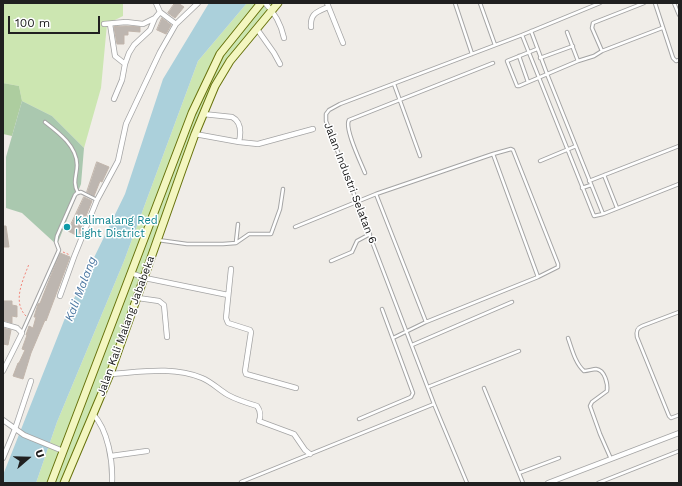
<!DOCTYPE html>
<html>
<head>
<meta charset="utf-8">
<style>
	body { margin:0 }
	#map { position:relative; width:682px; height:486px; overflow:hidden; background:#f0ede8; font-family:"Work Sans",sans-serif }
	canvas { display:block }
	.frame { position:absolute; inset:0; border:4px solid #202020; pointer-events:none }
	.north { position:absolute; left:8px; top:438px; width:40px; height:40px; -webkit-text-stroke:3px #fff; paint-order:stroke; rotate:70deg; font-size:11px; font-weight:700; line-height:16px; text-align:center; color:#202020 }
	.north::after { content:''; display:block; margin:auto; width:14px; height:18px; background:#202020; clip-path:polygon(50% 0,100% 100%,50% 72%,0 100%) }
	.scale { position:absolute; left:8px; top:16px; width:92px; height:18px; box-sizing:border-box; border:2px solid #202020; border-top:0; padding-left:5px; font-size:12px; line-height:14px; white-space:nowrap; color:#202020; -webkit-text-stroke:3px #fff; paint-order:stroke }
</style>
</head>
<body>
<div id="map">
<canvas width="682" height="486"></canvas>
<div class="frame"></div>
<div class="north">U</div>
<div class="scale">100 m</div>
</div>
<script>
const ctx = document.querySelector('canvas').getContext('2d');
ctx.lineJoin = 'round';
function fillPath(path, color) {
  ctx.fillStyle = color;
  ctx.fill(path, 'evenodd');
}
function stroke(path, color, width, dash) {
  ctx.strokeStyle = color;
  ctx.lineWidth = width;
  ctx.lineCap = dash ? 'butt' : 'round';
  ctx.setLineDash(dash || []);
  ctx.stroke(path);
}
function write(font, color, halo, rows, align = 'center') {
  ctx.font = font + ' "Work Sans",sans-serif';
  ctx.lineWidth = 3;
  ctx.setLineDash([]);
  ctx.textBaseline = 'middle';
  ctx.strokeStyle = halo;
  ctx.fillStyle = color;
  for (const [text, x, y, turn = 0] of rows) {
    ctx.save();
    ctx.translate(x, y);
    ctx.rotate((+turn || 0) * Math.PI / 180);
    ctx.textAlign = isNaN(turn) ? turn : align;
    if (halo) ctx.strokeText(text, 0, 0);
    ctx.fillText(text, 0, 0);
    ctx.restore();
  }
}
const grass = new Path2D(`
	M 3,3 L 123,3 L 123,16 L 107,24 L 101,88 L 84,148 L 52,116 L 22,101 L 19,86 L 3,83 Z
	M 247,3 L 278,3 L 215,86 L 138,298 L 64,483 L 36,483 L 57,422 L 124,261 L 198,61 Z`);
const forest = new Path2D(`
	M 3,83 L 19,86 L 22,101 L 12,136 L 3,134 Z`);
const cemetery = new Path2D(`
	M 22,101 L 52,116 L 84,148 L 81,184 L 57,245 L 22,213 L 6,208 L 6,157 Z`);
const water = new Path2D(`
	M 209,3 L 247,3 L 198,61 L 124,261 L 57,422 L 36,483 L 3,483 L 3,475 L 67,313 L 125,194 L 163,79 Z`);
const building = new Path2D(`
	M 175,3 L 178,3 L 184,7 L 175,18 L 168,13 Z
	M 162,18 L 171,25 L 166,34 L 157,30 Z
	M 126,26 L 140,27 L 140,32 L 128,31 L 128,35 L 124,35 L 124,44 L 117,44 L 114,27 Z
	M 97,162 L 109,167 L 102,182 L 100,181 L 94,196 L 87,192 Z
	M 84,197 L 92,201 L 78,236 L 68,231 Z
	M 3,226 L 6,226 L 9,247 L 3,247 Z
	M 60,253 L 70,257 L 46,321 L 45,320 L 31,353 L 23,379 L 13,376 L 18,363 L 19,363 L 25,350 L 22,349 L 27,335 L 26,335 L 29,326 L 33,328 L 36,317 L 34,317 L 38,304 L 40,303 Z
	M 3,301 L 12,301 L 12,305 L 17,306 L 17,317 L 12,316 L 12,323 L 3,320 Z
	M 3,328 L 11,330 L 8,345 L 3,344 Z`);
const path = new Path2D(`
	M 63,252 L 70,255
	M 26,316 C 12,302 23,280 29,264`);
const service = new Path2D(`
	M 455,3 L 472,54
	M 480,3 L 495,45
	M 655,3 L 673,58 L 676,61 L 679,60
	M 674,3 L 679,15
	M 531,31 L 547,74 L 603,214
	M 567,32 L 578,61
	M 522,35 L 594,216 L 603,214 L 679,184
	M 537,49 L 507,61 L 517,86 L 519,86 L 578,61 L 594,56 L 602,51 L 662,28
	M 602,51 L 592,28 L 593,23 L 644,3
	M 519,56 L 528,82
	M 540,58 L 573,46
	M 394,84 L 420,156
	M 45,122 C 58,132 77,146 77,165 C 77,175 72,182 78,193
	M 493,154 L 538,277
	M 540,161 L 576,146
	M 365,173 C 361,163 344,128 349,120 L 493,63
	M 604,175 L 617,208
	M 589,181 L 679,146
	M 582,188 L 591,185
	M 376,194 L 426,322
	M 295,227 L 376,194 L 493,154 L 511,149 L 513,150 L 558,264 L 558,267 L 538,277 L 426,322 L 393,338
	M 158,240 L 187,244 L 223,244 L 236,243 L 249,234 L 271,234 L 280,209 L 283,189
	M 236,242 L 238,224
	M 331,261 L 352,252 L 357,241 L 370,234
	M 679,312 L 642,326 C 637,328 636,331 637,337 L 669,416 L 671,418 L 679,415
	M 22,333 L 59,250 L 56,242 L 57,236 L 75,195 L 77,193 L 81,192 L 97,200
	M 568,338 C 572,349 575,363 584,371 C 588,371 593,369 596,369 C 605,370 608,384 607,391 L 592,402 L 590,406 L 600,434 L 611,459
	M 412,345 L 512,302
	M 428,387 L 519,351
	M 484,388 L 523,483
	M 359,419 L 411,397 L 413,393 L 382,309
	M 519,473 L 559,458
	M 241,482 L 434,404
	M 467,483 L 434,404 L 326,121 L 326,114 L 329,110 L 340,104 L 522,35 L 600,3
	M 598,483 L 679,451`);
const minor = new Path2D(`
	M 156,3 L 160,12
	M 265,3 C 276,14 281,24 284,38
	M 327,3 L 343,43
	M 104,24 L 126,22 L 143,24 L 155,18
	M 110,24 L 115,56 L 125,64
	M 311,27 C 310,13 317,12 328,7
	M 257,29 L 274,53 L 280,64
	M 114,99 L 122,80 L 125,64 L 129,53 L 134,45 L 150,30 L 155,18 L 160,12 L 176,24
	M 203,114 L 232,117 C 242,122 241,133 239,142
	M 195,134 L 239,142 L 258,144 L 313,129
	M 231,269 L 226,318 L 228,323 L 250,330 L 251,332 L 245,371 L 246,374 L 296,388
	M 131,273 L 145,278 L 228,295
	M 60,296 L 74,257 L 97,200 L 118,161 L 126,124 L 160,52 L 176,24 L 198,3
	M 138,298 L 159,301 L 164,305 L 167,337
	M 3,324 L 17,328 L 22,333 L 3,371
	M 110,374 C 141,372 173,366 202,378 C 212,382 219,390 228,395 C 237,400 247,403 257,406 C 260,410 261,416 259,421 L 294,434 L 305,450 L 310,454
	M 93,414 C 108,430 113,461 112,483
	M 3,420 L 24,435 L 63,451
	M 111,456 L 147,451
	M 3,458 L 15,429 L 31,381
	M 548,483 L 679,433`);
const secondary = new Path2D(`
	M 51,483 L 192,113 L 220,54 L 261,3
	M 64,483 L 110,374 L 182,170 L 195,134 L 215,86 L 230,61 L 278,3`);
const markers = [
	[67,227,4,"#0f9aa8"]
];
const streetNames = [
	["Jalan Industri Selatan 6",350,183,69],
	["Jalan Kali Malang Jababeka",126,326,-70]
];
const cultureNames = [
	["Kalimalang Red",75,221],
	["Light District",75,234]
];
const waterNames = [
	["Kali Malang",81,289,-69]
];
fillPath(grass, '#cce6b1');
fillPath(forest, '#adcd9f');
fillPath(cemetery, '#aac8af');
fillPath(water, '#abd0db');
fillPath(building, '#bdb6b0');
stroke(building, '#c1b5ab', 1);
stroke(service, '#a4a4a4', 4.5);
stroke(minor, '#a4a4a4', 6);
stroke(secondary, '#68730c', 9);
stroke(path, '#f18478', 1, [2, 2]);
stroke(service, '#fff', 2.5);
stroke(minor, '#fff', 4.5);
stroke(secondary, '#f3f6c0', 7);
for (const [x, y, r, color] of markers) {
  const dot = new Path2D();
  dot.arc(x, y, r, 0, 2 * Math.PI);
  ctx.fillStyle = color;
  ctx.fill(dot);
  stroke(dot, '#fff', 1.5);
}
write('11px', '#202020', '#fff', streetNames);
write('11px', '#0d838f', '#fff', cultureNames, 'left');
write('italic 12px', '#4f7aa3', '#fff', waterNames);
</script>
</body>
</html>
